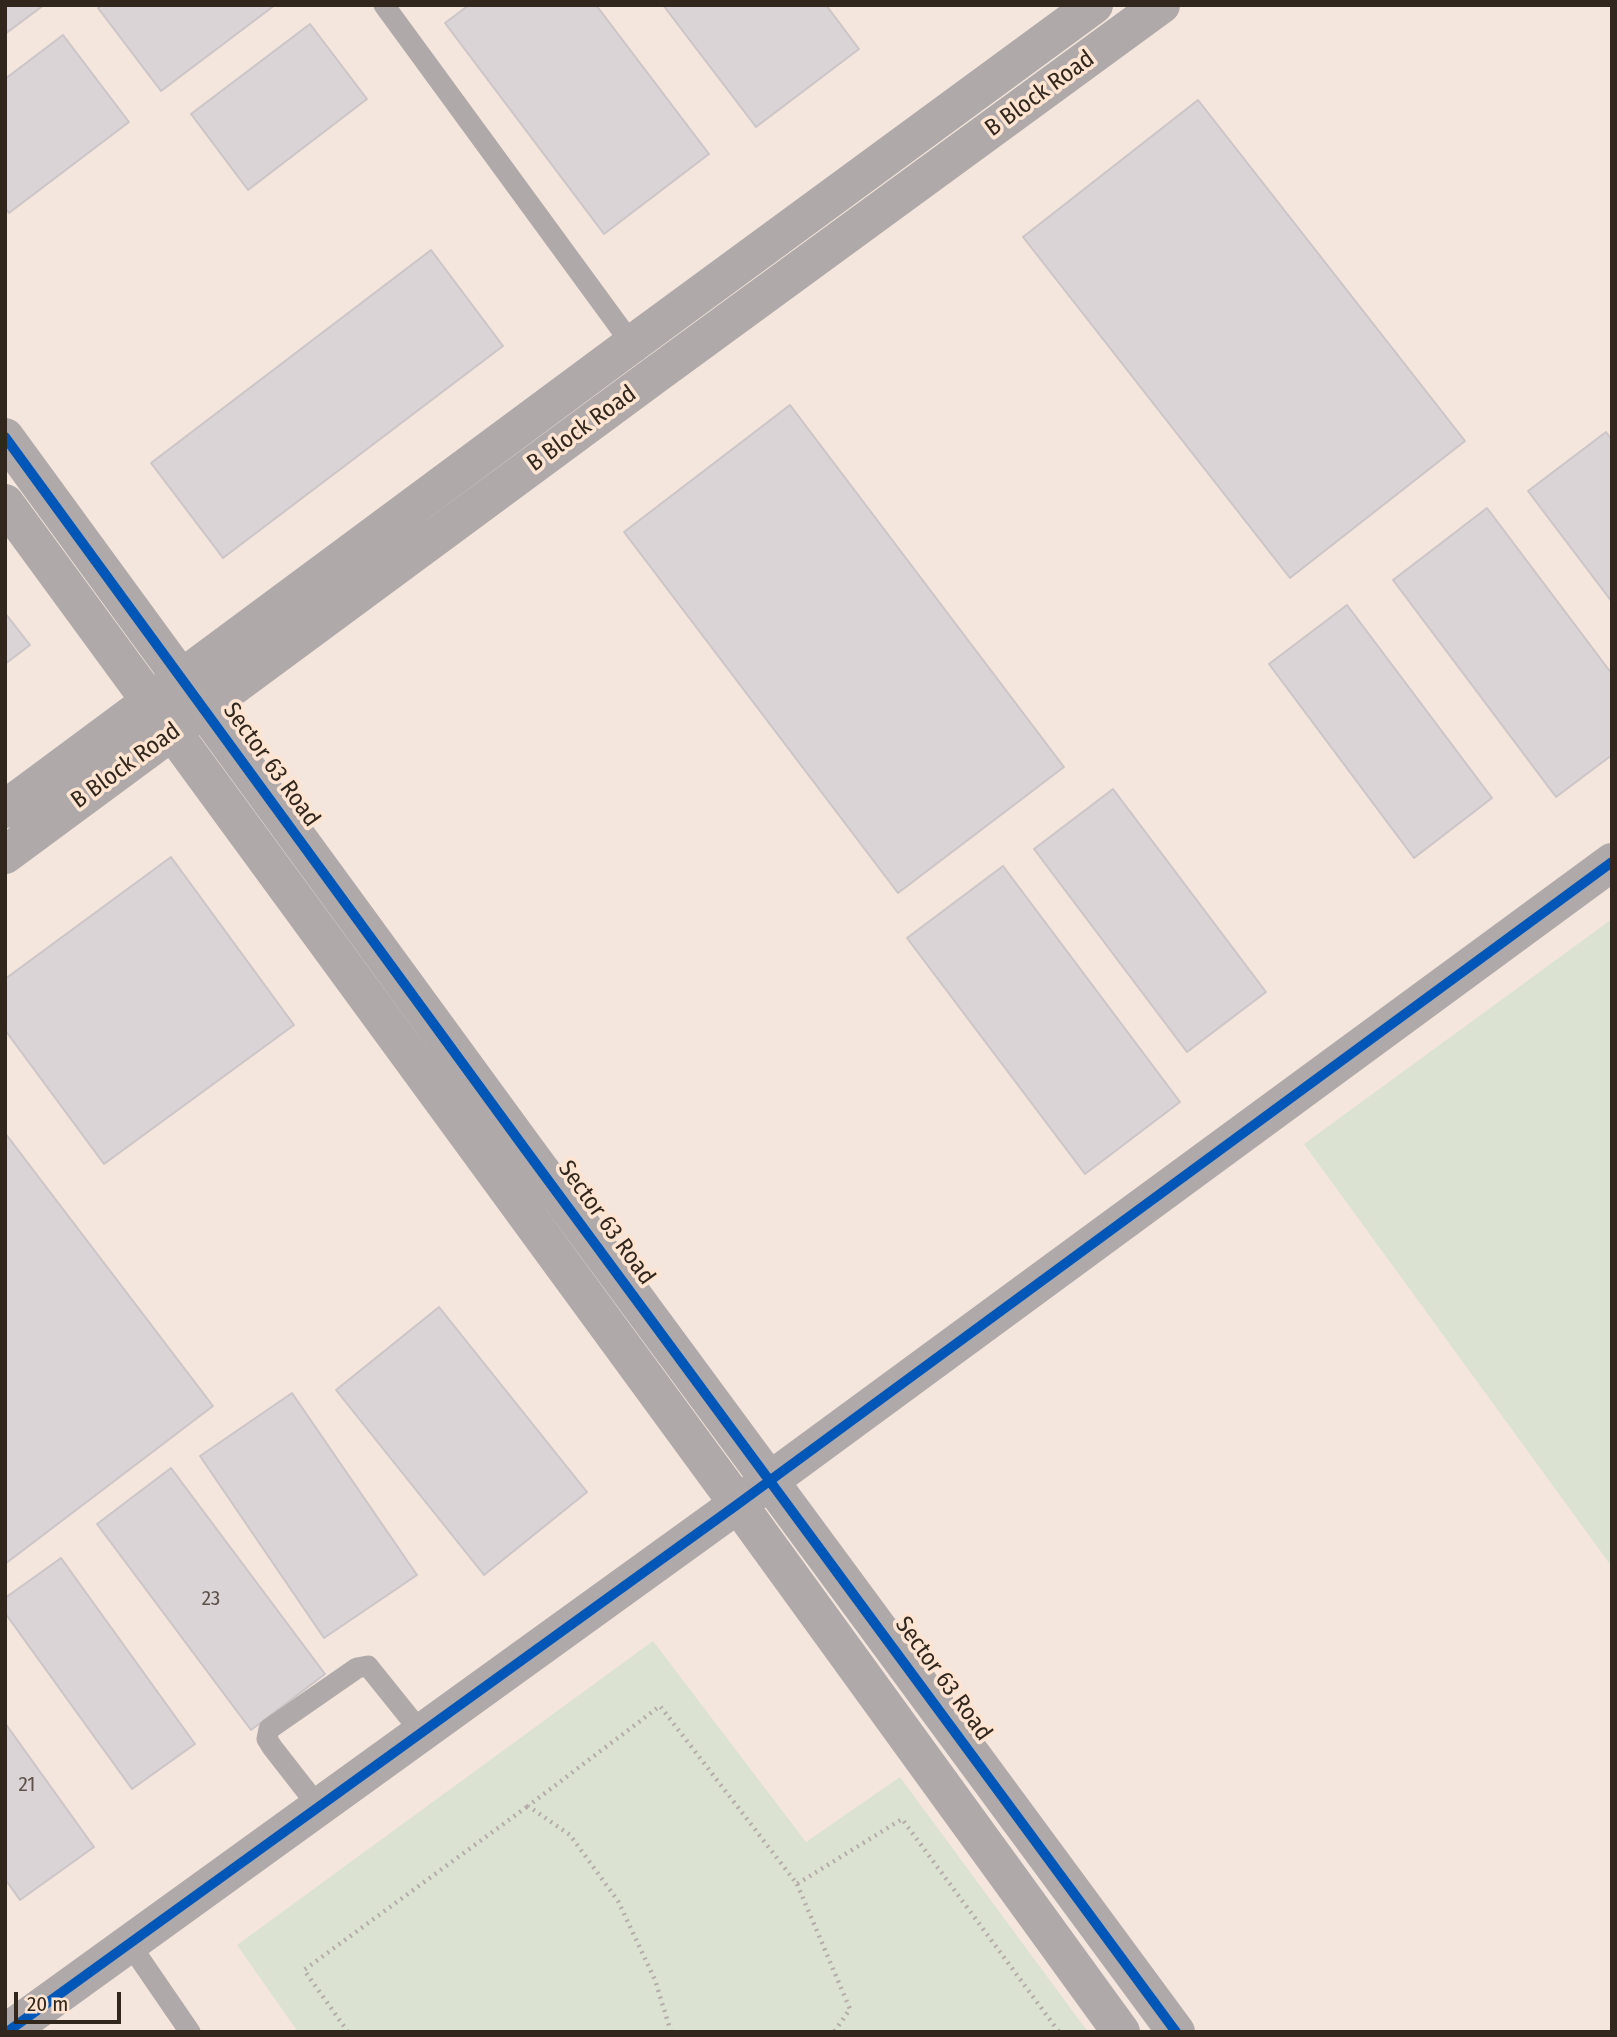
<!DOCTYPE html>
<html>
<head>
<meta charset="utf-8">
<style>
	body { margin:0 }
	#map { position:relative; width:1617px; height:2037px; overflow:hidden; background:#f4e6dc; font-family:"Fira Sans Condensed",sans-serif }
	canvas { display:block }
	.frame { position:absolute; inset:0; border:7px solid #32271d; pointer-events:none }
	.scale { position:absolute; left:14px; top:1992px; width:107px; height:32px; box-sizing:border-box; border:4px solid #32271d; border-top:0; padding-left:9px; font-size:21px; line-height:24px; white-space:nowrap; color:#32271d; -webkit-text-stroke:5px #ffe5d1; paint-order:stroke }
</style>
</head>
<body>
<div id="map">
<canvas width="1617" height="2037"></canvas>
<div class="frame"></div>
<div class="scale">20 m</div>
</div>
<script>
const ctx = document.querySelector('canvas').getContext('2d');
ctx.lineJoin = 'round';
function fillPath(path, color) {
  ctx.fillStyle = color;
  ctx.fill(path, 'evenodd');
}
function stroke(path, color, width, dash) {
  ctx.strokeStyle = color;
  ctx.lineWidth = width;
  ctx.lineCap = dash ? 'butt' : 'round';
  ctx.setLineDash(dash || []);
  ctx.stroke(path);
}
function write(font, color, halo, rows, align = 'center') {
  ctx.font = font + ' "Fira Sans Condensed",sans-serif';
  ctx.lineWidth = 7;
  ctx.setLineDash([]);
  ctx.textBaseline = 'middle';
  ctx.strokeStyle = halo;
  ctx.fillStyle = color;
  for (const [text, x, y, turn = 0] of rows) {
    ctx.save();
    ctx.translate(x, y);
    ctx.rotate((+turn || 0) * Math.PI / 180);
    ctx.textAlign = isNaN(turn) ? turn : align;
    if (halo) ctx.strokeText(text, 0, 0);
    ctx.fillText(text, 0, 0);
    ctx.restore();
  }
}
const green = new Path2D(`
	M 1612,919 L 1612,1567 L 1304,1144 Z
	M 653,1641 L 806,1842 L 900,1777 L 1088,2032 L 298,2032 L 237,1945 Z`);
const building = new Path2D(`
	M 5,5 L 44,5 L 5,34 Z
	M 102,5 L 275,5 L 161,91 L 98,8 Z
	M 469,5 L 596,5 L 709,154 L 604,234 L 445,23 Z
	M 663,5 L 826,5 L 859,49 L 756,127 Z
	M 310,24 L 367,99 L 248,190 L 191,114 Z
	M 63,35 L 129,122 L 9,213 L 5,207 L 5,79 Z
	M 1198,100 L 1465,441 L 1290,578 L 1023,237 Z
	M 431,250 L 503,346 L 223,558 L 151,463 Z
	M 790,405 L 1064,767 L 898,893 L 624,532 Z
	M 1606,432 L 1612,440 L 1612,602 L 1528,491 Z
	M 1487,508 L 1612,674 L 1612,755 L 1556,797 L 1393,580 Z
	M 1347,605 L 1492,798 L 1414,858 L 1269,664 Z
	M 5,613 L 30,645 L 5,664 Z
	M 1113,789 L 1266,992 L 1187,1052 L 1034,849 Z
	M 171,857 L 294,1025 L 104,1164 L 5,1030 L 5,979 Z
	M 1003,866 L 1180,1102 L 1085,1174 L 907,938 Z
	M 5,1133 L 213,1406 L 5,1564 Z
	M 439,1307 L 587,1492 L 484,1575 L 336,1390 Z
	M 292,1393 L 417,1575 L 324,1638 L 200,1456 Z
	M 171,1468 L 325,1674 L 251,1730 L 97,1524 Z
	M 61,1558 L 195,1744 L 132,1789 L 5,1613 L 5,1598 Z
	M 5,1723 L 94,1847 L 20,1900 L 5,1879 Z`);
const path = new Path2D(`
	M 797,1884 L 850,2009 L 834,2032
	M 348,2032 L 304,1970 L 528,1806
	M 671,2032 L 655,1980 L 618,1901 L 570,1835 L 528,1806 L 660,1706 L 797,1884 L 902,1819 L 1059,2032`);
const service = new Path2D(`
	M 384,5 L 637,351
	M 318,1806 L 272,1747 L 267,1739 L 269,1729 L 357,1668 L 368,1666 L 421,1732
	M 129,1943 L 190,2032`);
const minor = new Path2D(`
	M 7,2032 L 738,1504 L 1612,862`);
const tertiary = new Path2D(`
	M 5,437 L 525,1149 L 1176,2032
	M 5,503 L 738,1504 L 1121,2032
	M 5,809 L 632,344 L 1094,5
	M 5,855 L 655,375 L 1161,5`);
const cycleway = new Path2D(`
	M 5,437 L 525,1149 L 1176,2032
	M 7,2032 L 738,1504 L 1612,862`);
const numberNames = [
	["23",211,1599],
	["21",27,1785]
];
const streetNames = [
	["B Block Road",1040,94,-36],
	["B Block Road",582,429,-36],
	["Sector 63 Road",271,765,54],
	["B Block Road",126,766,-36],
	["Sector 63 Road",606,1223,54],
	["Sector 63 Road",943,1679,54]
];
fillPath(green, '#dce2d2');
fillPath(building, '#dbd4d6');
stroke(building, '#ccc5c7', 2);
stroke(path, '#b4adaa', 4.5, [2, 5]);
stroke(service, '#afa9a9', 21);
stroke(minor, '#afa9a9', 38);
stroke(tertiary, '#afa9a9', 38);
stroke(cycleway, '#0057b8', 10);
write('21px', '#5c524b', null, numberNames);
write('24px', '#32271d', '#ffe5d1', streetNames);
</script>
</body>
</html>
